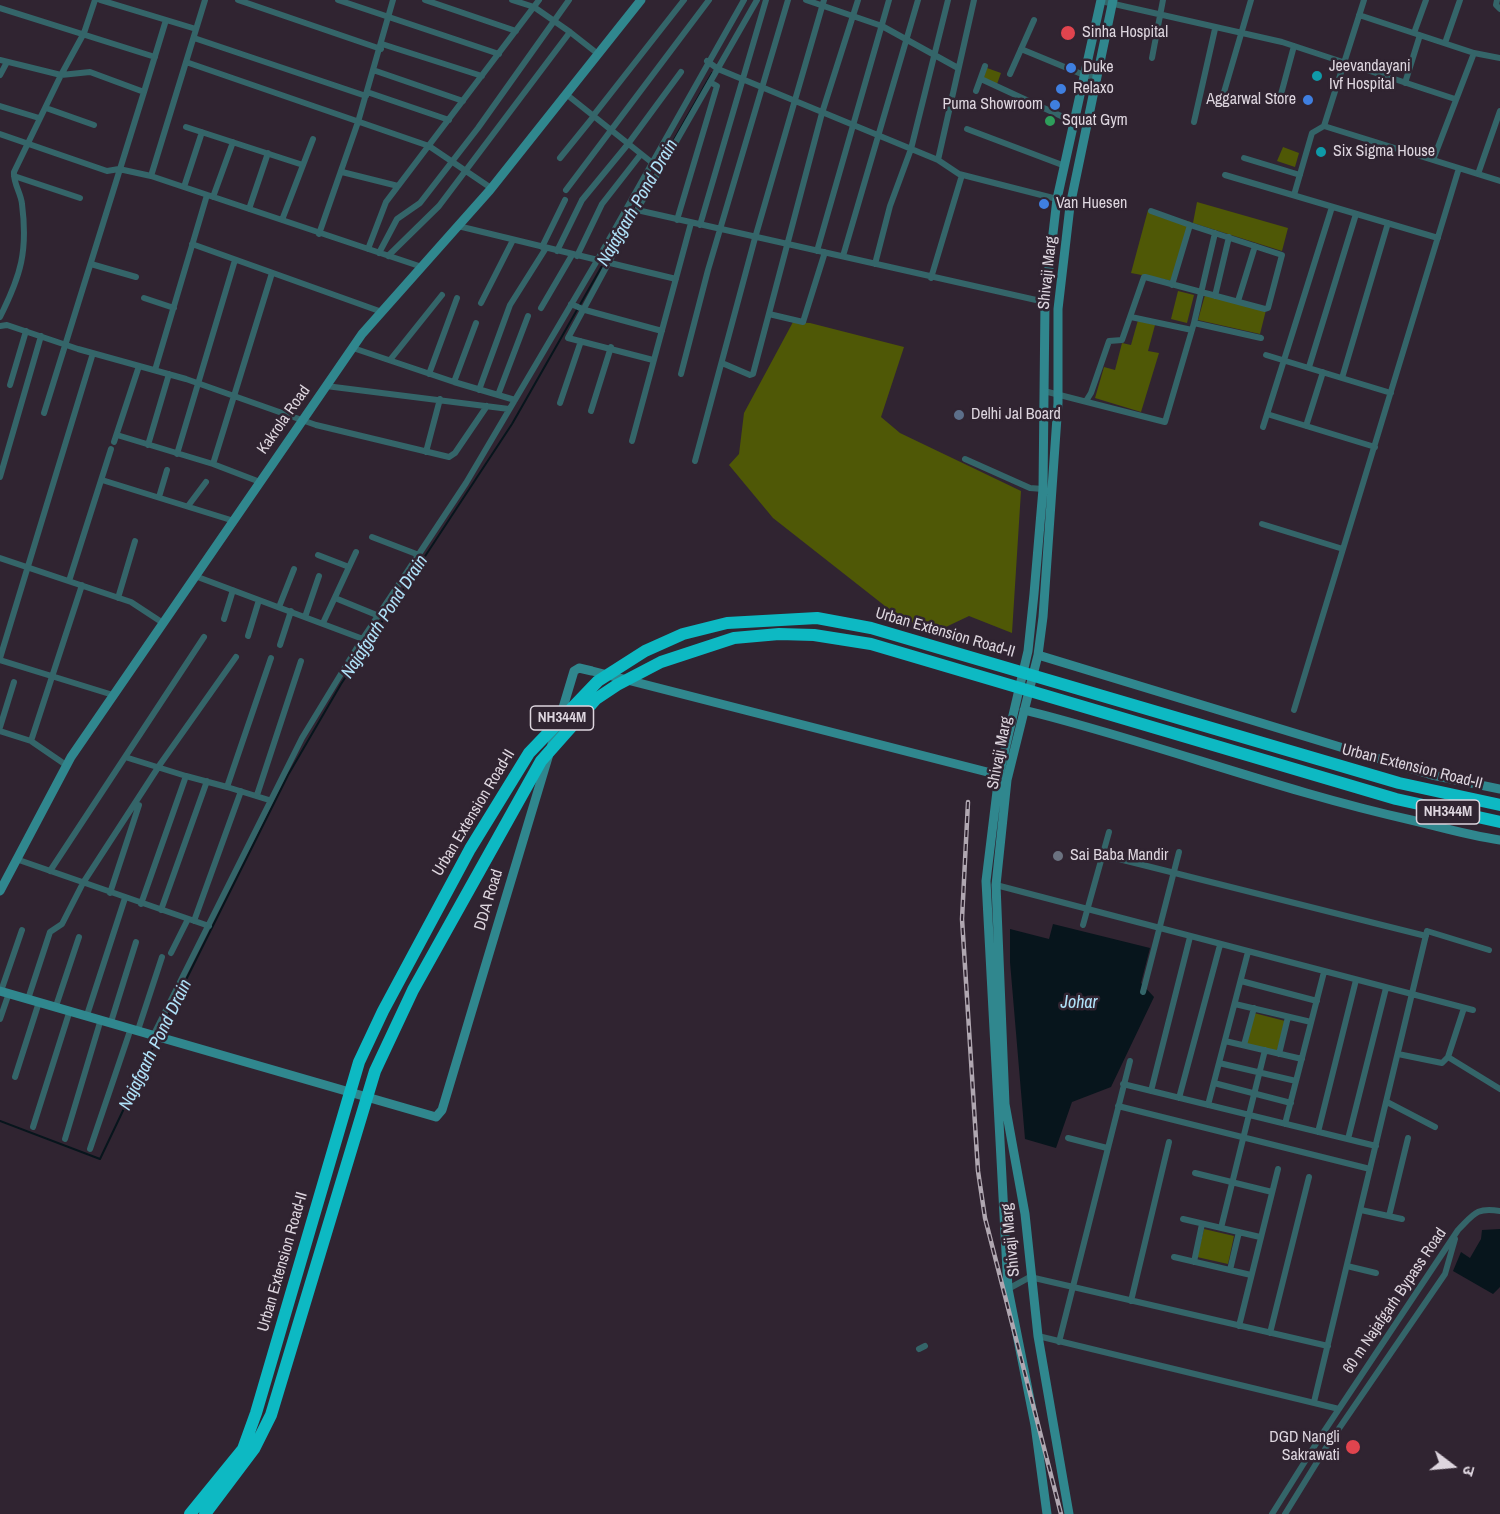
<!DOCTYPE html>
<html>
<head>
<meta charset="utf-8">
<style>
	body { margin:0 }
	#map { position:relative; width:1500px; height:1514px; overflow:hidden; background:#302431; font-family:"Archivo Narrow","Noto Sans Devanagari",sans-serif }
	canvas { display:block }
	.north { position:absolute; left:1422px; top:1436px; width:60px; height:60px; -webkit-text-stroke:4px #302431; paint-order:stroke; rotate:106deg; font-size:16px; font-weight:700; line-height:24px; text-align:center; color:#ddd5de }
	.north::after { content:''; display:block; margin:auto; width:21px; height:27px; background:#ddd5de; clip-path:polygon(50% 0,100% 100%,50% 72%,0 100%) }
</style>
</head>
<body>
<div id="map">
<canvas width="1500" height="1514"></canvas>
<div class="north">उ</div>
</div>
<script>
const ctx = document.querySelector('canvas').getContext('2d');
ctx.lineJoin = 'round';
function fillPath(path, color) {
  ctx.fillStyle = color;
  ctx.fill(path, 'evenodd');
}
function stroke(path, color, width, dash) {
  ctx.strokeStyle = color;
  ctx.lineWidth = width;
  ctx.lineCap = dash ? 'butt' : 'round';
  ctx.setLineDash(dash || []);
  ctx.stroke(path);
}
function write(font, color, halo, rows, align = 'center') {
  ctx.font = font + ' "Archivo Narrow",sans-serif';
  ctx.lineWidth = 5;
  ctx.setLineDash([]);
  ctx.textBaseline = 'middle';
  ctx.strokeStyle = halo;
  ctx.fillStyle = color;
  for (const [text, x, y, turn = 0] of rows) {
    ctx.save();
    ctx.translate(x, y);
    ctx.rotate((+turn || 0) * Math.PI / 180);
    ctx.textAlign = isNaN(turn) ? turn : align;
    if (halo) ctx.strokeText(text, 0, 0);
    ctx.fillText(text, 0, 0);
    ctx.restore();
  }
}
const green = new Path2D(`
	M 987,68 L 1001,73 L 997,84 L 983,79 Z
	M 1283,147 L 1299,153 L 1295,167 L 1277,161 Z
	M 1197,202 L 1288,228 L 1282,251 L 1193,223 Z
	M 1148,210 L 1191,222 L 1173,281 L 1131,273 Z
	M 1178,291 L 1194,295 L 1187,323 L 1171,319 Z
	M 1205,295 L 1266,310 L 1260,334 L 1198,320 Z
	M 1138,320 L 1155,325 L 1148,351 L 1159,353 L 1141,412 L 1095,398 L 1104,367 L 1115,370 L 1122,343 L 1131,345 Z
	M 793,322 L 810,323 L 904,347 L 881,417 L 900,433 L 1021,491 L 1012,633 L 969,616 L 931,634 L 885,606 L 773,518 L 729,465 L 739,454 L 744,413 Z
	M 1254,1013 L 1285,1021 L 1277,1051 L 1246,1044 Z
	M 1204,1229 L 1234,1236 L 1228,1264 L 1197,1257 Z`);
const water = new Path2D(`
	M 1053,924 L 1150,948 L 1141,983 L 1154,997 L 1111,1087 L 1072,1102 L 1056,1148 L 1025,1139 L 1010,962 L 1010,929 L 1049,939 Z
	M 1500,1229 L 1500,1287 L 1493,1294 L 1453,1271 L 1461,1252 L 1470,1258 L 1481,1239 L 1482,1230 Z`);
const stream = new Path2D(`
	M 159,1034 L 288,775 L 341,684 L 512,424 L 712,73
	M 0,1121 L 100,1159 L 157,1039`);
const street = new Path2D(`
	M 100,0 L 196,29
	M 238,0 L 381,49
	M 338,0 L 499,54
	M 425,0 L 516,31
	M 757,0 L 637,210 L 1045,302
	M 806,0 L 882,26 L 958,68
	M 1497,0 L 1496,5 L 1500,9
	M 1101,1 L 1282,42 L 1455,99
	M 0,8 L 155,57
	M 1359,15 L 1474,53 L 1500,58
	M 570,32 L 598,54
	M 1414,33 L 1426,0
	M 194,38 L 366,96
	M 1445,43 L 1460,0
	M 382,44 L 482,76
	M 1021,49 L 1084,75 L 1097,78
	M 1152,58 L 1163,0
	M 0,60 L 61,75 L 90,72 L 144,92 L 44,413
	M 707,61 L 718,69 L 938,160 L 959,174 L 1057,199
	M 186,62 L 429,146 L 491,188
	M 373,70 L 463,101
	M 1010,74 L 1034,20
	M 0,75 L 7,62
	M 981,79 L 1074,122
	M 1405,83 L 1420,35
	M 976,91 L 985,66
	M 144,92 L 166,20
	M 367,92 L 449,120
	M 566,94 L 660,169
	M 1280,98 L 1294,46
	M 1222,99 L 1251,0
	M 0,106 L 39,118
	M 46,108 L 94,125
	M 593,116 L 684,0
	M 1194,122 L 1215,29
	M 1324,126 L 1500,181
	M 1324,126 L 1364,0
	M 186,127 L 303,165
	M 967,129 L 1065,166
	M 0,134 L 107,171 L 119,169 L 151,176 L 205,0
	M 560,158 L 594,116
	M 1244,158 L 1300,175
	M 938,160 L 974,0
	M 1433,160 L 1474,53
	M 342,172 L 398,186
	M 1478,174 L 1500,111
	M 1225,175 L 1438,238
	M 14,176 L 80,198
	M 151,176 L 422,267
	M 184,187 L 202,132
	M 566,190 L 709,0
	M 1294,195 L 1312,133 L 1324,126
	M 213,197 L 233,142
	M 249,209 L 268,153
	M 637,210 L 568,338 L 653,360
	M 1151,211 L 1190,225
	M 282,220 L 313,139
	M 677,220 L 717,86 L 710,82
	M 700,225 L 766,0
	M 458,226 L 676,279
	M 319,234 L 358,122 L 393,0
	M 192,244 L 382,312
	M 542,247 L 565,200
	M 368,249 L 386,202 L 539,0
	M 557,251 L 582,200 L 628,144 L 681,72
	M 817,251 L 889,0
	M 379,253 L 397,219 L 420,203 L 478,128 L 569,0
	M 388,256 L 439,206 L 570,32 L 534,7 L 512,0
	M 577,256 L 602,204 L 641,154
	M 843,256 L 918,0
	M 91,264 L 136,277
	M 875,264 L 890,206 L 911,149 L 948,0
	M 931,278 L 962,175
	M 1215,296 L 1229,237
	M 144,298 L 174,308
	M 1238,301 L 1255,246
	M 481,303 L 513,240
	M 571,304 L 585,310 L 662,331
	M 541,308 L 572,255
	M 769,314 L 803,322 L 825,252
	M 0,317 C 21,275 28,251 22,204 C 21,193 13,183 14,172 L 61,75 L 84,33 L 95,0
	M 1131,317 L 1192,330
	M 1194,323 L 1261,338
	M 0,326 L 7,325 L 78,349 L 186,379 L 316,425 L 449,457 L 455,453 L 487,406
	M 353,348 L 454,382 L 515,400
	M 1266,355 L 1391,393
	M 390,360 L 442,295
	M 722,363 L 750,375 L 753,374 L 822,113 L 858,0
	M 1309,367 L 1356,214
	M 155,370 L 207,195
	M 429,374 L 457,298
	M 681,374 L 708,270 L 788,0
	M 1342,378 L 1388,223
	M 454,382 L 476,323
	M 10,385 L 26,331
	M 326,386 L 509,409
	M 479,390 L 510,305 L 546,248
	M 1044,391 L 1165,422 L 1194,323 L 1215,233
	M 498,395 L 528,316
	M 1086,401 L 1091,393 L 1109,341 L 1122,340 L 1144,277 L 1145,277 L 1265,309 L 1268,308 L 1282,255 L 1190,225 L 1172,285
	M 560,403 L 581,341
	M 591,411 L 611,347
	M 1267,414 L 1375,447
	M 1306,426 L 1323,372
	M 1263,427 L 1332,207
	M 117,435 L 213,464 L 260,482
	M 632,441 L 691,223
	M 114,442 L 139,366
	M 148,445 L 169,374
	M 426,452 L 440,399
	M 177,454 L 235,260
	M 965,459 L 1030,488 L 1043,489
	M 695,461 L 755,238 L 824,0
	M 213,464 L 272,273
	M 0,477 L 41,336
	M 102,480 L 234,521
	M 159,497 L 167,470
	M 188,506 L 206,482
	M 1262,524 L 1343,549
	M 372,537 L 419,555
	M 318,555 L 349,567
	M 0,558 L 131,602 L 163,623
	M 195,576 L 363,639
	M 69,581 L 111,449
	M 118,598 L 135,541
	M 335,598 L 379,616
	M 279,607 L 294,569
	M 305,617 L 319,576
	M 224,619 L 233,590
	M 323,623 L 356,552
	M 248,636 L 259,600
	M 280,645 L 291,611
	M 0,658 L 93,353
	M 0,660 L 113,695
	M 1294,710 L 1459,168
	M 0,727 L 14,682
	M 0,731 L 31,741
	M 125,757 L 186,776
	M 66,765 L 31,741 L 82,585
	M 227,787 L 269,800
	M 257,795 L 301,661
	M 1103,855 L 1426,936
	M 16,859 L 209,926
	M 50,871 L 204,637
	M 996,885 L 1473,1010
	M 110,893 L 139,805
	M 141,904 L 186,776 L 227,787 L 271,658
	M 161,910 L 207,781
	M 194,921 L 241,791
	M 1083,925 L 1109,832
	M 171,953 L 188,919
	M 1241,981 L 1317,1001
	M 1,991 L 22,930
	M 1143,992 L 1179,852
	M 28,999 L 50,932 L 62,924 L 83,883 L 161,763 L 236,657
	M 1235,1004 L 1311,1022
	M 56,1006 L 79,937
	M 87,1015 L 125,898
	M 0,1019 L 9,993
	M 111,1022 L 136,942
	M 138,1030 L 162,957
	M 154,1034 L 302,738 L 358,646 L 466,483 L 598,259 L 744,0
	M 1225,1041 L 1302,1059
	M 1244,1045 L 1254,1008
	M 1279,1054 L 1288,1017
	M 1398,1054 L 1442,1063 L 1448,1057 L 1464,1008
	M 1448,1057 L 1500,1089
	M 1219,1063 L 1296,1081
	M 15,1077 L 39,1002
	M 1214,1083 L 1291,1103
	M 1123,1084 L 1376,1146
	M 1151,1091 L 1190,937
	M 1179,1098 L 1220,945
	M 1387,1102 L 1435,1127
	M 1208,1105 L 1248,952
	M 1118,1106 L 1370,1169
	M 1285,1124 L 1324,972
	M 33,1127 L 70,1010
	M 1318,1132 L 1356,980
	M 1068,1138 L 1107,1148
	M 65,1139 L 101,1019
	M 1348,1139 L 1386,988
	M 90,1149 L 131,1028
	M 1195,1173 L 1272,1192
	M 1361,1210 L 1402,1219
	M 1389,1216 L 1408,1138
	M 1183,1219 L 1260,1237
	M 1221,1228 L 1265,1050
	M 1174,1257 L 1251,1275
	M 1194,1262 L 1202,1224
	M 1347,1266 L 1376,1273
	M 1230,1270 L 1239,1232
	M 1008,1289 L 1030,1277 L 1328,1346
	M 1131,1301 L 1169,1142
	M 1239,1326 L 1278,1169
	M 1270,1333 L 1309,1177
	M 1038,1336 L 1339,1409
	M 1059,1342 L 1130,1061
	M 919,1349 L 925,1346
	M 1314,1402 L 1427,931 L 1489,950
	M 1272,1514 L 1319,1439 L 1458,1230 C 1474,1214 1476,1207 1500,1211
	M 1285,1514 L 1327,1446 L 1445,1274 L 1455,1239`);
const secondary = new Path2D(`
	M 1038,655 L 1432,775 L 1500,789
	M 1024,710 C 1154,742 1280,791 1411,820 C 1440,827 1470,836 1500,840
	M 0,891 L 71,757 L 362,334 L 490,190 L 641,0
	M 0,991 L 436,1117 L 442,1110 L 574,671 L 579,668 L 592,671 L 999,775
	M 1047,1514 L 1035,1425 L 1008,1289 L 986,881 L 999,775 L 1028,651 L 1034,594 L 1043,489 L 1045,302 L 1057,199 L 1101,0
	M 1069,1514 L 1038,1336 L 1025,1214 L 1005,1104 L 996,885 L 1007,780 L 1038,655 L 1043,617 L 1058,403 L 1058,309 L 1070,206 L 1113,0`);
const highway = new Path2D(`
	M 190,1514 L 243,1449 L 256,1413 L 359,1062 L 383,1011 L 470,849 L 529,753 L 598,681 L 645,651 L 683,634 L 727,623 L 817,618 L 871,628 L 1399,783 L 1500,805
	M 205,1514 L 254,1449 L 271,1415 L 375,1071 L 413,990 L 541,761 L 596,699 L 617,685 L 661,662 L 734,638 L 779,634 L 814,635 L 871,644 L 1396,799 L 1500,822`);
const rail = new Path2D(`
	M 968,802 L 962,919 L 978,1171 L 985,1218 L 1061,1514`);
const markers = [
	[1068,33,8,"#e0444e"],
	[1071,68,6,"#3f7fe0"],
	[1317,76,6,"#0f9aa8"],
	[1061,89,6,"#3f7fe0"],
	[1308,100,6,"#3f7fe0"],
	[1055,105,6,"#3f7fe0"],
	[1050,121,6,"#2e9e5b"],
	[1321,152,6,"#0f9aa8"],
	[1044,204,6,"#3f7fe0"],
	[959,415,6,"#5c6f8a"],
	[1058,856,6,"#6b7280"],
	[1353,1447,8,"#e0444e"]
];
const shields = [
	[562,718,63],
	[1448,812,63]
];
const shieldNames = [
	["NH344M",562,718],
	["NH344M",1448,812]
];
const poiNames = [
	["Sinha Hospital",1082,33],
	["Jeevandayani",1329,67],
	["Ivf Hospital",1329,85],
	["Duke",1083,68],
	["Relaxo",1073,89],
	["Aggarwal Store",1296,100,"right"],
	["Puma Showroom",1043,105,"right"],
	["Squat Gym",1062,121],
	["Six Sigma House",1333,152],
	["Van Huesen",1056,204],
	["Delhi Jal Board",971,415],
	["Sai Baba Mandir",1070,856],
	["DGD Nangli",1340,1438,"right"],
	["Sakrawati",1340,1456,"right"]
];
const streetNames = [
	["Shivaji Marg",1048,273,-84],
	["Kakrola Road",284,420,-55],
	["Urban Extension Road-II",945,633,16],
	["Shivaji Marg",1000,753,-79],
	["Urban Extension Road-II",1412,767,14],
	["Urban Extension Road-II",474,813,-59],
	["DDA Road",489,900,-73],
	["Shivaji Marg",1011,1240,-96],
	["Urban Extension Road-II",283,1262,-74],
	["60 m Najafgarh Bypass Road",1395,1301,-56]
];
const waterNames = [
	["Najafgarh Pond Drain",638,203,-60],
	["Najafgarh Pond Drain",385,617,-57],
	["Johar",1079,1003],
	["Najafgarh Pond Drain",156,1045,-64]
];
fillPath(green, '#4f5806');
fillPath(water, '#07151c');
stroke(stream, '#07151c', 2);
stroke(street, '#346569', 6);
stroke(secondary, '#30878e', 9);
stroke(highway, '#0db9c3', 12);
stroke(rail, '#b0a7b1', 4.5);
stroke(rail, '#302431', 2, [7]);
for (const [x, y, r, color] of markers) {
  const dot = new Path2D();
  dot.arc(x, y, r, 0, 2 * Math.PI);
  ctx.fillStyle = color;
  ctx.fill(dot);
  stroke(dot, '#302431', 2);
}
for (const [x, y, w] of shields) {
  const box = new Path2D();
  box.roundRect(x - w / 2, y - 12, w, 24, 4.5);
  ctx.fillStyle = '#302431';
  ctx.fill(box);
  stroke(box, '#ddd5de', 1.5);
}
write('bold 15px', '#ddd5de', null, shieldNames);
write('16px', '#ddd5de', '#302431', poiNames, 'left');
write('16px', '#ddd5de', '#302431', streetNames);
write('italic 18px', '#b0e2f9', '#302431', waterNames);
</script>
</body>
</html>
